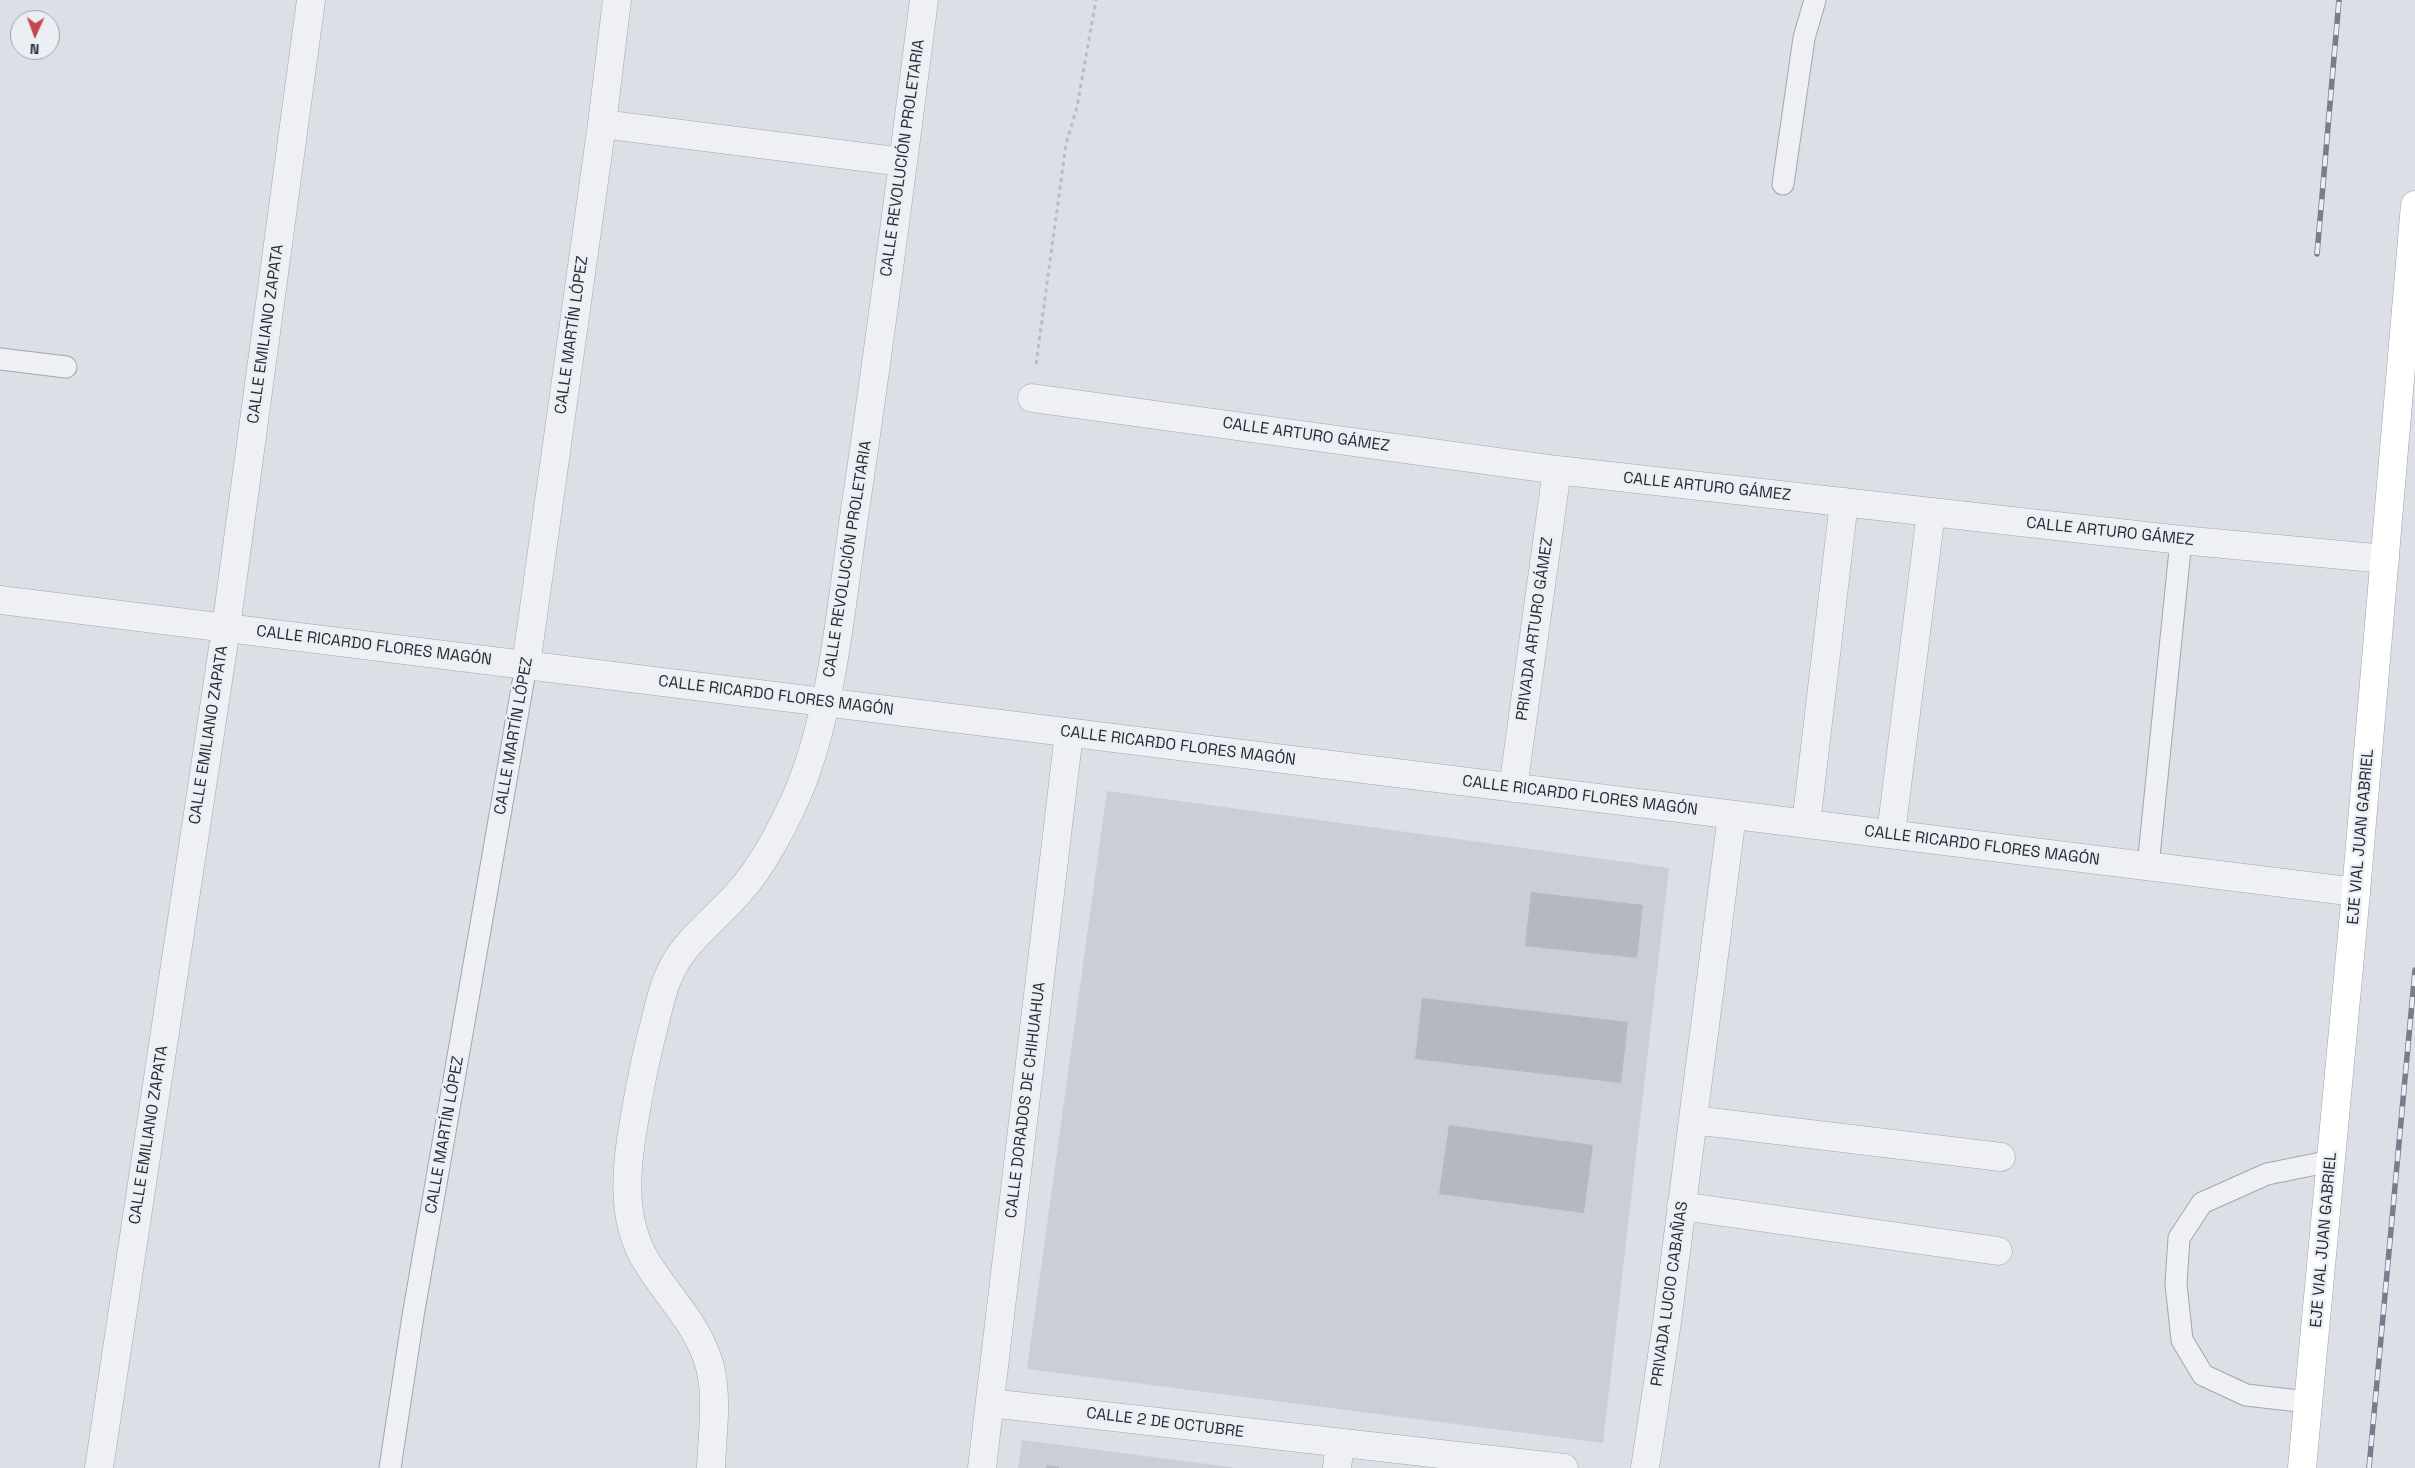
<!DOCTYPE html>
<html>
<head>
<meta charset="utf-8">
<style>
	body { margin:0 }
	#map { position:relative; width:2415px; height:1468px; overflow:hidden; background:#dcdfe5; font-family:"Space Grotesk",sans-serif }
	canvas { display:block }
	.north { position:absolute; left:10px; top:10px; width:50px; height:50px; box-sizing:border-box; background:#ebeef3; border:1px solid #9da0a9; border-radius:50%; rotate:182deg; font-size:14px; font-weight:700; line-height:20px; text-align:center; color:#272c3a }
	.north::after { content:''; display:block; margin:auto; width:18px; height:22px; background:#c5464f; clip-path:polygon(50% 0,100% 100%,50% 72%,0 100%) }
</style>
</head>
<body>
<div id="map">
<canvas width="2415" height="1468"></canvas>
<div class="north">N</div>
</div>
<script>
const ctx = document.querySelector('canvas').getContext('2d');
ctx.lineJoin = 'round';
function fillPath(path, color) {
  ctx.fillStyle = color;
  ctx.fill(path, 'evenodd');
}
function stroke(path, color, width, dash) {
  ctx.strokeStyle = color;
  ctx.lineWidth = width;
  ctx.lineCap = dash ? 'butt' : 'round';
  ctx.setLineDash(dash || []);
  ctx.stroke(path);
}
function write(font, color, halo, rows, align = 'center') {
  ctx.font = font + ' "Space Grotesk",sans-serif';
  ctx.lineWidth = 5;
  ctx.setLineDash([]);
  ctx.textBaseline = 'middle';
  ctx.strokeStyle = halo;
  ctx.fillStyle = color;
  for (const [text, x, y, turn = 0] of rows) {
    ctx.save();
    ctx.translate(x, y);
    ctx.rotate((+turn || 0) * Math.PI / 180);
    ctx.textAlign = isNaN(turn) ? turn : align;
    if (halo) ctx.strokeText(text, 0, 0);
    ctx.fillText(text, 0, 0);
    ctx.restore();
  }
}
const built = new Path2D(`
	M 1107,791 L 1669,868 L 1603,1443 L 1027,1369 Z
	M 1022,1440 L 1237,1468 L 1018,1468 Z`);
const building = new Path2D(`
	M 1531,892 L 1643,905 L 1637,958 L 1525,946 Z
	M 1422,998 L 1628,1022 L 1621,1083 L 1415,1059 Z
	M 1449,1125 L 1593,1145 L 1584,1213 L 1439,1194 Z
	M 1047,1465 L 1059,1467 L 1059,1468 L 1046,1468 Z`);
const path = new Path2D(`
	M 1036,364 L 1066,144 L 1077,107 L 1096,0`);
const lane = new Path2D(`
	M 1783,184 L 1804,38 L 1815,0
	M 0,359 L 66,367
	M 2148,866 L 2181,540
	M 2308,1402 L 2246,1395 L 2203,1375 L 2182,1340 L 2176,1284 L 2179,1238 L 2202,1203 L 2267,1174 L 2331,1161
	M 390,1468 L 413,1316 L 526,665`);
const street = new Path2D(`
	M 602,124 L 903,162
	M 1032,398 L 1557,470 L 2181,540 L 2385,559
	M 0,600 L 2356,892
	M 526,665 L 602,124 L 617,0
	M 1513,788 L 1557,470
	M 1806,824 L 1844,502
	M 1891,834 L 1931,512
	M 1693,1120 L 2001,1157
	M 1681,1206 L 1998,1251
	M 990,1403 L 1564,1468
	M 99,1468 L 226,628 L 311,0
	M 711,1468 C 712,1436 718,1399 710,1367 C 699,1325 668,1297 646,1261 C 624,1224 625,1182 631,1140 C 637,1102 644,1063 654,1026 C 659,1006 663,985 673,967 C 688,938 719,916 740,891 C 763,866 789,816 802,783 C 834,699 841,605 854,517 C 880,345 902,172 924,0
	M 982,1468 L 1069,733
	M 1337,1468 L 1340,1443
	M 1645,1468 L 1667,1322 L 1732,815`);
const primary = new Path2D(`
	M 2302,1468 L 2356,892 L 2415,205`);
const rail = new Path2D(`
	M 2317,254 L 2339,0
	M 2369,1468 L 2415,970`);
const streetNames = [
	["CALLE REVOLUCIÓN PROLETARIA",903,158,-82],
	["CALLE EMILIANO ZAPATA",266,334,-82],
	["CALLE MARTÍN LÓPEZ",572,335,-82],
	["CALLE ARTURO GÁMEZ",1306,435,8],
	["CALLE ARTURO GÁMEZ",1707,487,6],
	["CALLE ARTURO GÁMEZ",2110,532,6],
	["CALLE REVOLUCIÓN PROLETARIA",848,559,-81],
	["PRIVADA ARTURO GÁMEZ",1535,629,-82],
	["CALLE RICARDO FLORES MAGÓN",374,646,7],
	["CALLE RICARDO FLORES MAGÓN",776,696,7],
	["CALLE EMILIANO ZAPATA",209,735,-81],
	["CALLE MARTÍN LÓPEZ",514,736,-80],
	["CALLE RICARDO FLORES MAGÓN",1178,746,7],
	["CALLE RICARDO FLORES MAGÓN",1580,796,7],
	["EJE VIAL JUAN GABRIEL",2361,837,-85],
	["CALLE RICARDO FLORES MAGÓN",1982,846,7],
	["CALLE DORADOS DE CHIHUAHUA",1026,1100,-83],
	["CALLE EMILIANO ZAPATA",149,1135,-81],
	["CALLE MARTÍN LÓPEZ",445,1135,-80],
	["EJE VIAL JUAN GABRIEL",2324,1240,-85],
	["PRIVADA LUCIO CABAÑAS",1670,1294,-82],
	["CALLE 2 DE OCTUBRE",1165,1423,7]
];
fillPath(built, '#caced6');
fillPath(building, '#b3b8c1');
stroke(lane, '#a2a6ae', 23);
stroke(street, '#a2a6ae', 29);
stroke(primary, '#9ca2b0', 29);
stroke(path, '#babdc4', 3, [4, 4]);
stroke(lane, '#eef0f4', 21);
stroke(street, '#eef0f4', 28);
stroke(primary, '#fff', 28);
stroke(rail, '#767d8e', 5.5);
stroke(rail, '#ebeef3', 4, [11]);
write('16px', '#272c3a', '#ebeef3', streetNames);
</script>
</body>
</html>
